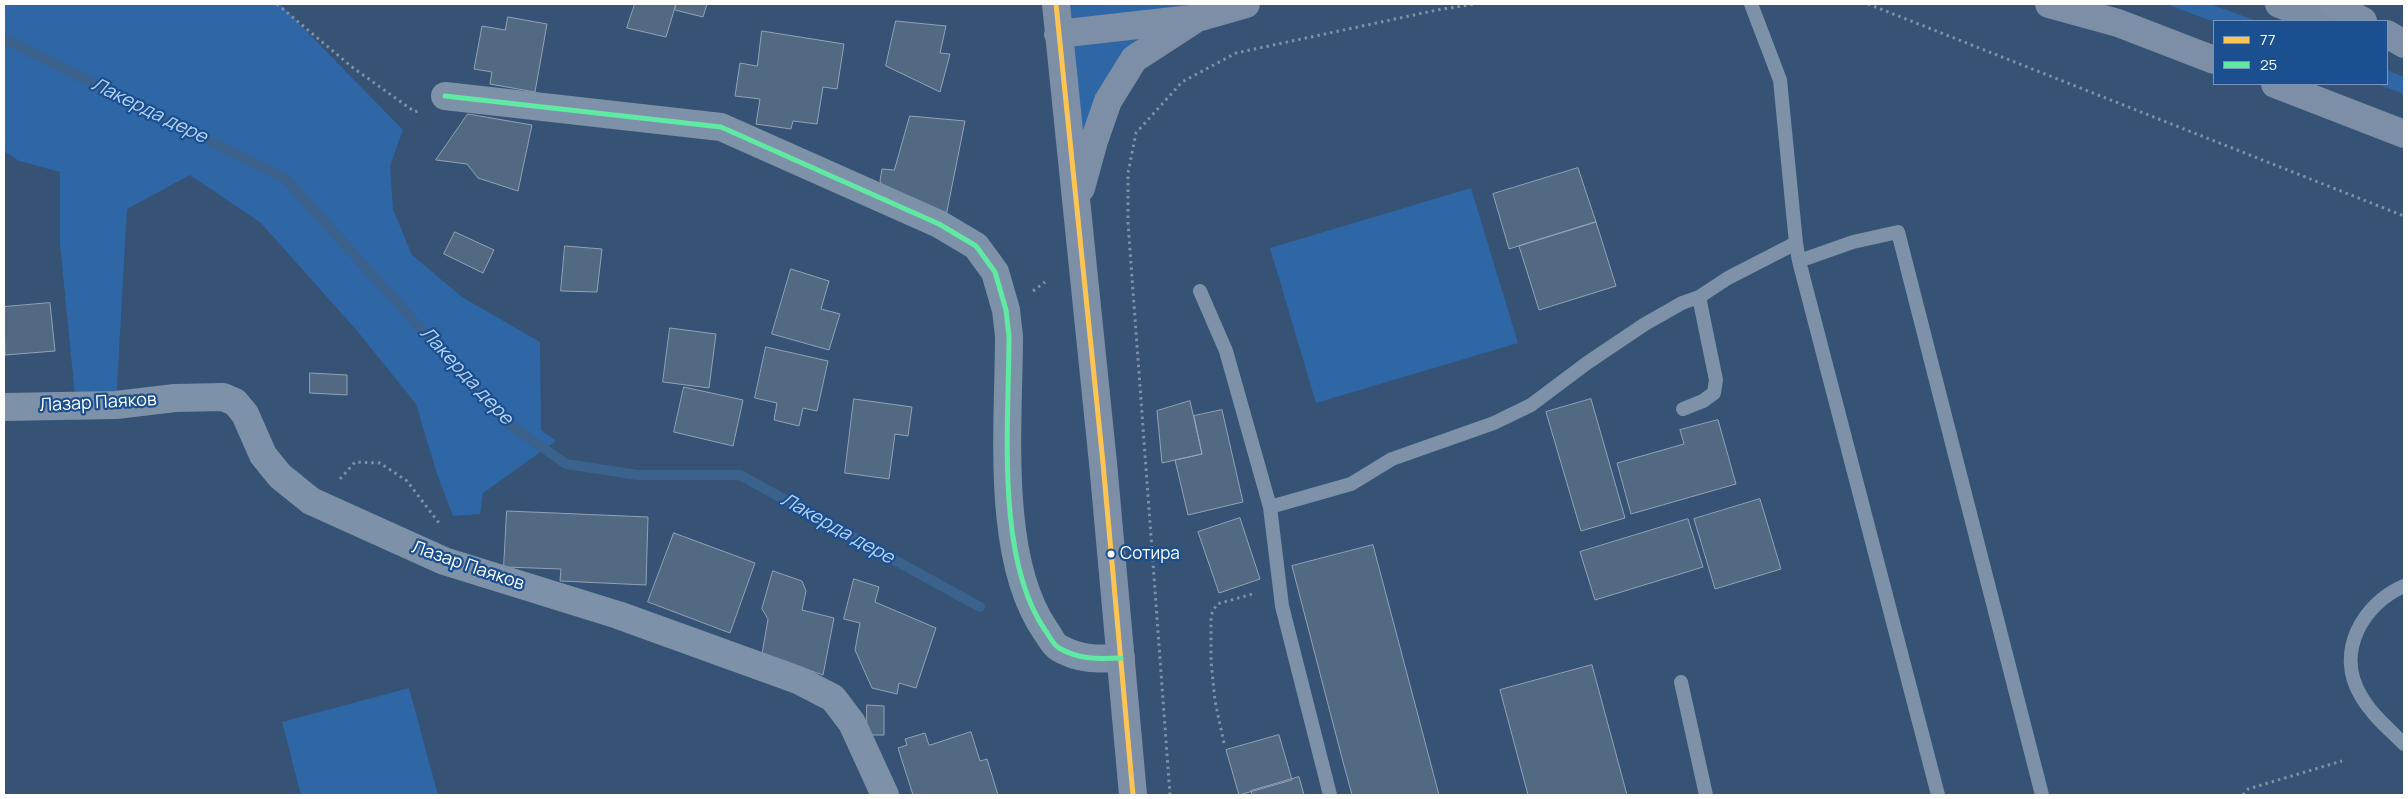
<!DOCTYPE html>
<html>
<head>
<meta charset="utf-8">
<style>
	body { margin:0 }
	#map { position:relative; width:2408px; height:799px; overflow:hidden; background:#365274; font-family:Manrope,sans-serif }
	canvas { display:block }
	.frame { position:absolute; inset:0; border:5px solid #fff; pointer-events:none }
	.legend { position:absolute; left:2213px; top:20px; width:175px; height:65px; box-sizing:border-box; background:#1b4f8f; border:1px solid #7695bc; margin:0; padding:6px 9px; list-style:none; font-size:15px; color:#fff }
	.legend li { display:flex; align-items:center; gap:10px; height:25px }
	.legend b { width:25px; border:1px solid #7695bc }
</style>
</head>
<body>
<div id="map">
<canvas width="2408" height="799"></canvas>
<div class="frame"></div>
<ul class="legend">
<li><b style="height:6px;background:#fcc553"></b>77</li>
<li><b style="height:6px;background:#60e9a3"></b>25</li>
</ul>
</div>
<script>
const ctx = document.querySelector('canvas').getContext('2d');
ctx.lineJoin = 'round';
function fillPath(path, color) {
  ctx.fillStyle = color;
  ctx.fill(path, 'evenodd');
}
function stroke(path, color, width, dash) {
  ctx.strokeStyle = color;
  ctx.lineWidth = width;
  ctx.lineCap = dash ? 'butt' : 'round';
  ctx.setLineDash(dash || []);
  ctx.stroke(path);
}
function write(font, color, halo, rows, align = 'center') {
  ctx.font = font + ' Manrope,sans-serif';
  ctx.lineWidth = 4.5;
  ctx.setLineDash([]);
  ctx.textBaseline = 'middle';
  ctx.strokeStyle = halo;
  ctx.fillStyle = color;
  for (const [text, x, y, turn = 0] of rows) {
    ctx.save();
    ctx.translate(x, y);
    ctx.rotate((+turn || 0) * Math.PI / 180);
    ctx.textAlign = isNaN(turn) ? turn : align;
    if (halo) ctx.strokeText(text, 0, 0);
    ctx.fillText(text, 0, 0);
    ctx.restore();
  }
}
const green = new Path2D(`
	M 4,4 L 280,4 L 403,130 L 390,166 L 393,209 L 412,255 L 462,297 L 540,342 L 541,430 L 556,441 L 483,493 L 480,514 L 453,516 L 437,474 L 416,404 L 358,332 L 261,223 L 190,175 L 127,209 L 116,405 L 76,406 L 60,244 L 60,172 L 19,161 L 4,151 Z
	M 1056,4 L 1250,4 L 1134,60 L 1077,201 Z
	M 2166,4 L 2210,4 L 2257,21 L 2214,22 Z
	M 2387,70 L 2404,77 L 2404,94 L 2377,84 L 2387,84 Z
	M 1471,188 L 1518,343 L 1316,403 L 1270,248 Z
	M 409,688 L 438,795 L 301,795 L 282,722 Z`);
const stream = new Path2D(`
	M 4,39 L 286,179 L 503,420 L 566,464 L 638,475 L 740,475 L 980,607`);
const building = new Path2D(`
	M 635,4 L 676,4 L 666,37 L 627,28 Z
	M 676,4 L 707,4 L 703,17 L 675,10 Z
	M 508,17 L 547,24 L 535,92 L 490,84 L 492,72 L 474,69 L 482,26 L 505,30 Z
	M 896,21 L 946,26 L 940,53 L 950,54 L 940,92 L 886,66 Z
	M 762,31 L 844,44 L 837,89 L 823,87 L 817,124 L 793,121 L 791,129 L 756,124 L 760,99 L 735,96 L 740,63 L 757,66 Z
	M 468,114 L 532,125 L 518,191 L 478,178 L 467,164 L 436,160 Z
	M 910,116 L 965,121 L 946,216 L 885,193 L 880,181 L 882,169 L 894,170 Z
	M 1578,168 L 1596,222 L 1509,249 L 1493,194 Z
	M 1596,222 L 1616,286 L 1539,310 L 1519,246 Z
	M 455,232 L 494,250 L 483,273 L 444,254 Z
	M 565,246 L 602,249 L 597,292 L 561,291 Z
	M 791,269 L 829,281 L 821,309 L 840,314 L 829,350 L 772,334 Z
	M 50,303 L 55,351 L 5,355 L 4,307 Z
	M 670,328 L 716,334 L 709,388 L 663,382 Z
	M 766,347 L 828,361 L 817,411 L 803,408 L 799,426 L 774,420 L 777,403 L 755,398 Z
	M 310,373 L 347,375 L 347,395 L 310,393 Z
	M 684,387 L 743,400 L 733,446 L 674,432 Z
	M 854,399 L 912,407 L 908,436 L 895,434 L 889,479 L 845,473 Z
	M 1591,399 L 1625,518 L 1581,531 L 1546,412 Z
	M 1190,401 L 1202,454 L 1162,463 L 1157,411 Z
	M 1222,410 L 1243,502 L 1188,515 L 1175,460 L 1202,454 L 1194,416 Z
	M 1718,420 L 1736,484 L 1631,514 L 1617,463 L 1684,444 L 1680,430 Z
	M 1760,499 L 1781,569 L 1715,589 L 1694,519 Z
	M 507,511 L 648,517 L 646,585 L 560,581 L 561,569 L 504,567 Z
	M 1240,518 L 1260,579 L 1219,593 L 1198,532 Z
	M 1688,519 L 1703,567 L 1595,600 L 1580,552 Z
	M 674,533 L 755,563 L 730,633 L 648,602 Z
	M 1373,545 L 1439,795 L 1352,795 L 1342,758 L 1292,566 Z
	M 773,571 L 802,581 L 806,591 L 802,610 L 834,618 L 823,675 L 762,654 L 768,619 L 762,609 Z
	M 854,579 L 879,587 L 875,602 L 936,628 L 916,688 L 899,683 L 897,694 L 872,688 L 855,650 L 860,623 L 844,619 Z
	M 1592,665 L 1627,795 L 1528,795 L 1500,690 Z
	M 867,705 L 884,706 L 884,735 L 867,735 Z
	M 971,732 L 980,761 L 987,759 L 998,795 L 913,795 L 898,748 L 907,745 L 905,739 L 925,733 L 929,745 Z
	M 1279,735 L 1292,780 L 1239,795 L 1226,750 Z
	M 1299,777 L 1304,795 L 1252,795 L 1251,791 Z`);
const path = new Path2D(`
	M 277,4 L 352,67 L 415,112 L 419,110
	M 1868,4 L 2404,216
	M 1033,291 L 1045,282
	M 340,479 L 355,462 L 380,463 L 407,481 L 439,523
	M 1224,743 L 1215,701 L 1211,661 L 1211,615 L 1217,604 L 1256,593
	M 1170,795 L 1128,223 L 1128,173 L 1136,133 L 1182,82 L 1236,53 L 1437,10 L 1475,4
	M 2243,795 L 2248,789 L 2342,761`);
const service = new Path2D(`
	M 1751,4 L 1780,80 L 1796,243 L 1799,261 L 1938,795
	M 1799,261 L 1853,242 L 1898,232 L 2042,795
	M 1200,291 L 1226,351 L 1270,507 L 1282,606 L 1330,795
	M 1683,409 L 1703,401 L 1714,393 L 1716,380 L 1699,297
	M 1270,507 L 1351,484 L 1392,459 L 1494,423 L 1531,405 L 1587,363 L 1645,324 L 1682,303 L 1699,297 L 1728,278 L 1796,243
	M 2404,586 C 2362,604 2335,653 2361,696 C 2372,715 2389,729 2404,744
	M 1681,682 L 1706,795`);
const minor = new Path2D(`
	M 445,96 L 721,127 L 939,224 L 976,246 L 995,272 L 1006,310 L 1009,336 C 1009,422 995,557 1045,630 C 1049,635 1053,645 1059,648 C 1080,660 1098,659 1121,658
	M 4,407 L 116,405 L 175,398 L 223,397 L 235,402 L 245,414 L 263,455 L 280,476 L 311,501 L 444,561 L 618,615 L 798,680 L 833,698 L 852,723 L 885,795`);
const secondary = new Path2D(`
	M 2279,4 L 2324,21`);
const primary = new Path2D(`
	M 1056,4 L 1103,463 L 1133,795
	M 2049,4 L 2118,23 L 2214,60
	M 2332,4 L 2363,21
	M 1058,34 L 1191,19
	M 2387,34 L 2404,44
	M 2275,84 L 2404,134
	M 1081,188 L 1094,141 L 1108,101 L 1134,59 L 1197,18 L 1246,4`);
const bus1 = new Path2D(`
	M 1056,4 L 1103,463 L 1133,795`);
const bus2 = new Path2D(`
	M 445,96 L 721,127 L 939,224 L 976,246 L 995,272 L 1006,310 L 1009,336 C 1009,422 995,557 1045,630 C 1049,635 1053,645 1059,648 C 1080,660 1098,659 1121,658`);
const markers = [
	[1111,554,4.5,"#fff"]
];
const busNames = [
	["Сотира",1120,554]
];
const streetNames = [
	["Лазар Паяков",98,403,-3],
	["Лазар Паяков",468,566,19]
];
const waterNames = [
	["Лакерда дере",149,111,26],
	["Лакерда дере",466,376,47],
	["Лакерда дере",837,529,29]
];
fillPath(green, '#2f66a5');
stroke(stream, '#3b618d', 10);
fillPath(building, '#526984');
stroke(building, '#92a2b6', 1);
stroke(path, '#7d92a8', 3, [2.5, 4]);
stroke(service, '#7d92a8', 14);
stroke(minor, '#7d92a8', 28);
stroke(secondary, '#798da4', 28);
stroke(primary, '#7d8ea7', 28);
stroke(bus1, '#fcc553', 5);
stroke(bus2, '#60e9a3', 5);
for (const [x, y, r, color] of markers) {
  const dot = new Path2D();
  dot.arc(x, y, r, 0, 2 * Math.PI);
  ctx.fillStyle = color;
  ctx.fill(dot);
  stroke(dot, '#1b4f8f', 2);
}
write('17px', '#fff', '#1b4f8f', busNames, 'left');
write('18px', '#fff', '#1b4f8f', streetNames);
write('italic 19px', '#b5d3f5', '#1b4f8f', waterNames);
</script>
</body>
</html>
